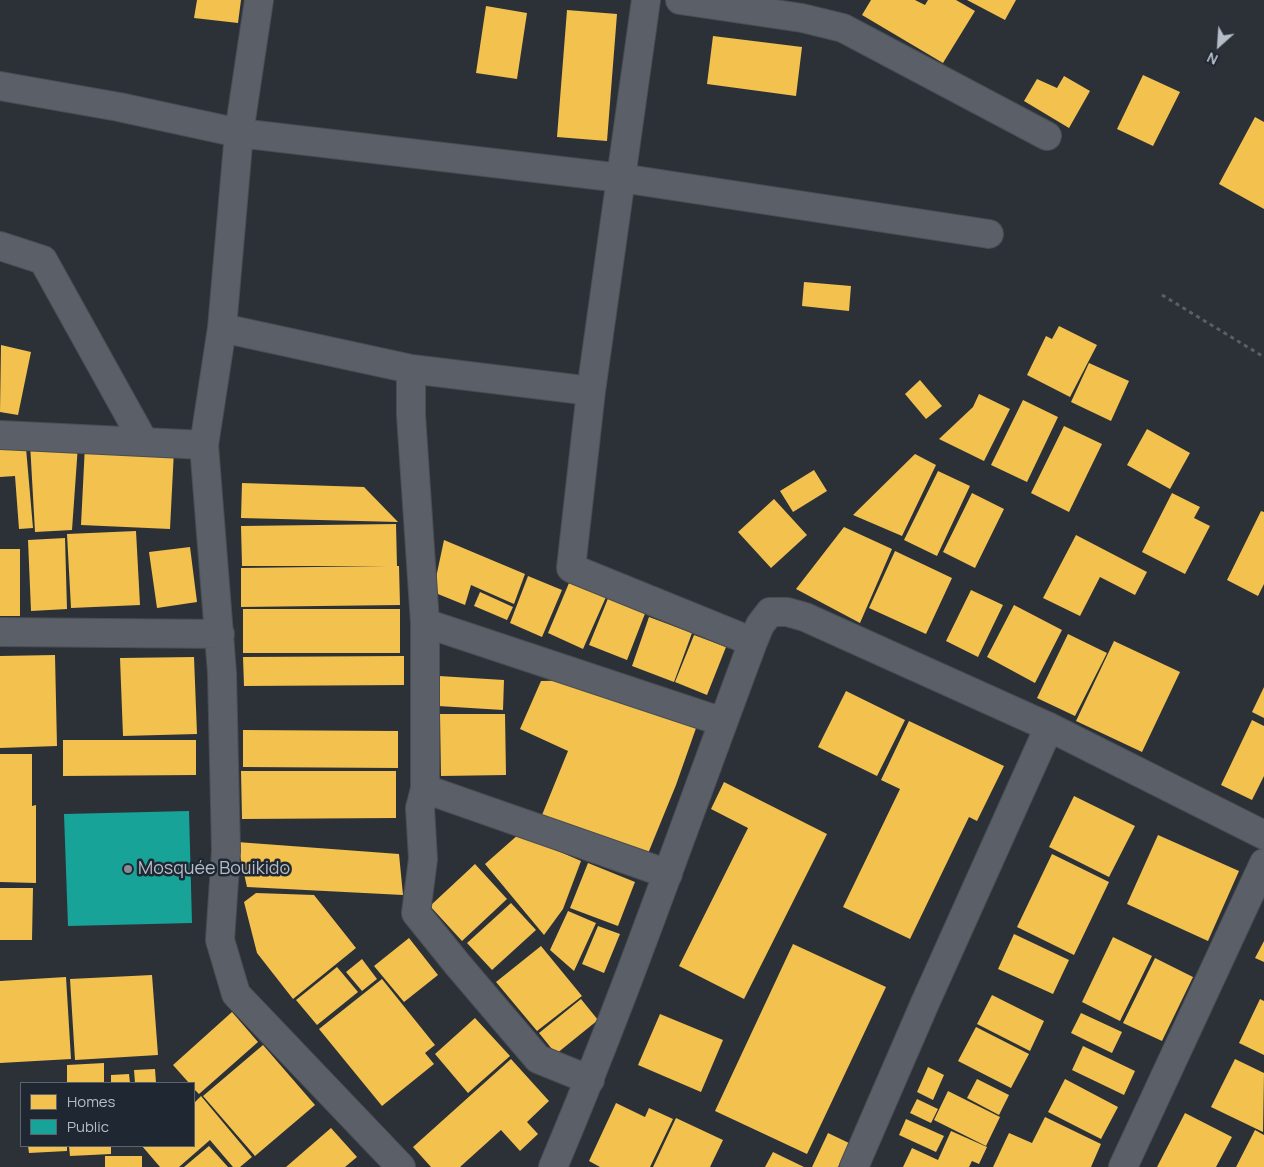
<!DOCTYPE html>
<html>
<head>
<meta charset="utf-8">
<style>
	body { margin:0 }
	#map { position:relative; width:1264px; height:1167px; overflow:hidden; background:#2c3138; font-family:Manrope,sans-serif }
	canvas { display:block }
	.legend { position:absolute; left:20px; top:1082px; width:175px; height:65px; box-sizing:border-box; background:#1f2733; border:1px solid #5b636f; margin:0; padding:6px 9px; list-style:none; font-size:15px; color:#b6bdc9 }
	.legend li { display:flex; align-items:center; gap:10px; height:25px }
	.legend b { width:25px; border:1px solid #5b636f }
	.north { position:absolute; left:1194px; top:20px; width:50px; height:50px; -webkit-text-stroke:4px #1f2733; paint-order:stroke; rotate:206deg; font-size:14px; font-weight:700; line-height:20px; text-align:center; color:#b6bdc9 }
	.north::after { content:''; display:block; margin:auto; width:18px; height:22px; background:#b6bdc9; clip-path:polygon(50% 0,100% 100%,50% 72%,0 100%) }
</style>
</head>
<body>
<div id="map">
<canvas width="1264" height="1167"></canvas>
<ul class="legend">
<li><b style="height:14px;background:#f2c14e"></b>Homes</li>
<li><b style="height:14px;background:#17a398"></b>Public</li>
</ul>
<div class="north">N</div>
</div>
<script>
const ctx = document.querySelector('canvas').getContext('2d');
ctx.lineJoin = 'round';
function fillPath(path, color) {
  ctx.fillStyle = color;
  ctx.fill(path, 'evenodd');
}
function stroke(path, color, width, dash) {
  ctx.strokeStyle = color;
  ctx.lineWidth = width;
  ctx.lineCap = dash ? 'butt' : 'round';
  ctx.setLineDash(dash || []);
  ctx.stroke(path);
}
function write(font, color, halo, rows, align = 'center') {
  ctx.font = font + ' Manrope,sans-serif';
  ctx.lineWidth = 5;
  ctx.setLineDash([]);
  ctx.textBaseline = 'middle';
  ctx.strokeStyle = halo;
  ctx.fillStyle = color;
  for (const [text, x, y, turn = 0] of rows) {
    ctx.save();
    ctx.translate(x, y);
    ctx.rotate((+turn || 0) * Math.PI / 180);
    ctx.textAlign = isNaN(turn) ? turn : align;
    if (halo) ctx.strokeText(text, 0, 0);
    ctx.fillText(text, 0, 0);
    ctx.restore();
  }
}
const homes = new Path2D(`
	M 197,0 L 241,0 L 238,23 L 194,18 Z
	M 871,0 L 915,0 L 925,5 L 928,0 L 956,0 L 975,11 L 943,63 L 862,15 Z
	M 967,0 L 1016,0 L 1005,20 Z
	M 486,6 L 527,13 L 517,79 L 476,73 Z
	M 567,10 L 617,14 L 607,141 L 557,137 Z
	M 713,36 L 802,47 L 796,96 L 707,84 Z
	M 1143,75 L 1180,92 L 1153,146 L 1117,129 Z
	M 1064,76 L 1090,91 L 1069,128 L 1024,101 L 1037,79 L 1057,88 Z
	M 1255,117 L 1264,122 L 1264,209 L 1219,184 Z
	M 804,282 L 851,286 L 849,311 L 802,306 Z
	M 1059,326 L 1097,345 L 1070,397 L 1027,375 L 1046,336 L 1052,339 Z
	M 1,345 L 31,352 L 18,415 L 0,412 Z
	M 1089,363 L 1129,381 L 1111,421 L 1071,402 Z
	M 920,380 L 942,406 L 926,419 L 905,394 Z
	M 979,394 L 1010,409 L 984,461 L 939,439 L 973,407 Z
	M 1023,400 L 1058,417 L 1027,482 L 991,465 Z
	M 1064,426 L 1102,444 L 1069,512 L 1031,493 Z
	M 1147,429 L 1190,453 L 1170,489 L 1127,465 Z
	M 30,443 L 78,445 L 72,530 L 35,532 Z
	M 85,445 L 174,450 L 170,529 L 81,525 Z
	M 26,448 L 33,528 L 19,529 L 15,476 L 0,477 L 0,450 Z
	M 915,454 L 936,465 L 902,536 L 853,515 Z
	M 814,470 L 827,491 L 793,512 L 780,491 Z
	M 938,471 L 970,486 L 937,556 L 904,540 Z
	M 242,483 L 364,487 L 398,522 L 241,518 Z
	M 972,493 L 1004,509 L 975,568 L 943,552 Z
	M 1172,493 L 1200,507 L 1194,518 L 1210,526 L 1185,574 L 1142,552 Z
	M 774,499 L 807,535 L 771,568 L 738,532 Z
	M 1261,511 L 1264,512 L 1264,584 L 1258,596 L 1227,580 Z
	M 396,524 L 397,566 L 399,566 L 400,605 L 241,607 L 241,568 L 387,566 L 242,566 L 241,526 Z
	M 844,527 L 892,549 L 860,623 L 796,589 Z
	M 136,531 L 140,605 L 71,608 L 67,534 Z
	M 1076,535 L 1147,572 L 1135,595 L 1100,577 L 1080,616 L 1043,598 Z
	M 65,538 L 67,609 L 31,611 L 28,540 Z
	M 444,540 L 525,574 L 514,604 L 471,585 L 465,605 L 433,592 Z
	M 190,547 L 197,602 L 157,608 L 149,552 Z
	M 0,549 L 20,549 L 20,616 L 0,616 Z
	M 895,551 L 952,578 L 926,634 L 869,608 Z
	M 528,576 L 562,590 L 542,637 L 510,623 Z
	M 569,583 L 606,597 L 583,649 L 548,633 Z
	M 971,590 L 1003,605 L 978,657 L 946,641 Z
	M 480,592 L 513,607 L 507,620 L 474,606 Z
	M 609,596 L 646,611 L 627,660 L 589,645 Z
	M 1014,605 L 1062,630 L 1035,683 L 987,657 Z
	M 243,609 L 400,609 L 400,653 L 243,653 Z
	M 649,617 L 692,633 L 674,682 L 632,666 Z
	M 1068,634 L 1107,653 L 1075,716 L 1037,698 Z
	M 694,635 L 726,647 L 707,695 L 675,682 Z
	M 1114,641 L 1180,672 L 1142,752 L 1076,721 Z
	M 55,655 L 57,746 L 0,748 L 0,656 Z
	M 404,656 L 404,685 L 244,686 L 243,657 Z
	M 194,657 L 197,734 L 123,736 L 120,658 Z
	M 439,676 L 504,680 L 503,710 L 438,706 Z
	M 596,680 L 701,714 L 676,785 L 647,856 L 542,815 L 568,751 L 520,729 L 541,681 Z
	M 1264,687 L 1264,718 L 1252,712 Z
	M 846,691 L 905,720 L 877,776 L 818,747 Z
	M 440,714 L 505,714 L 506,775 L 441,776 Z
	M 1252,720 L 1264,726 L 1264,776 L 1252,800 L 1221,785 Z
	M 909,721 L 1004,766 L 977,821 L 969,817 L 910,939 L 843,907 L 900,789 L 881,780 Z
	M 243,730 L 398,731 L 398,768 L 243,767 Z
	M 63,740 L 196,740 L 196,775 L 63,776 Z
	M 0,754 L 32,754 L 32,806 L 36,805 L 36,883 L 0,882 Z
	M 241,771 L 396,771 L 396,818 L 242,819 Z
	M 724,782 L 827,834 L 744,999 L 679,966 L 748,828 L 711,809 Z
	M 1074,796 L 1135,826 L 1109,877 L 1049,847 Z
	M 519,834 L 581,861 L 563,909 L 544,935 L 485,864 Z
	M 1158,835 L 1239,871 L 1208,941 L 1127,904 Z
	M 237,842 L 399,854 L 403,895 L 247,887 Z
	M 1052,854 L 1109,882 L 1074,955 L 1017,927 Z
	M 588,863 L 635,882 L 618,926 L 570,908 Z
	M 475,864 L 507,899 L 462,941 L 430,906 Z
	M 0,888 L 33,888 L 32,940 L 0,940 Z
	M 256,893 L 314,895 L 356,948 L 293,999 L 257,953 L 244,902 Z
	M 511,903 L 536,930 L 492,970 L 467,943 Z
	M 568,911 L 596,923 L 574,971 L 550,950 Z
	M 598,926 L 620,934 L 604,973 L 582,964 Z
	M 1014,934 L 1069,960 L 1053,994 L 998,969 Z
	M 1113,937 L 1152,956 L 1120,1021 L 1082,1002 Z
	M 409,938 L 438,975 L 404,1002 L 374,966 Z
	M 1264,941 L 1264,962 L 1255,958 Z
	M 793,944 L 886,987 L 807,1154 L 715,1111 Z
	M 541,946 L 582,996 L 537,1031 L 496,982 Z
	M 1155,958 L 1193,977 L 1162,1041 L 1123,1023 Z
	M 362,959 L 377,979 L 362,991 L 346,972 Z
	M 337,967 L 358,992 L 317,1025 L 296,1000 Z
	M 152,975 L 158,1055 L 75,1060 L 70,979 Z
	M 66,977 L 71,1059 L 0,1063 L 0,981 Z
	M 382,979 L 435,1045 L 425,1053 L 434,1064 L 382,1106 L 319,1029 Z
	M 992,995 L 1044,1021 L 1030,1051 L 977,1024 Z
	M 581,999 L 598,1020 L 556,1054 L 539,1033 Z
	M 1260,999 L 1264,1001 L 1264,1055 L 1239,1043 Z
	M 232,1012 L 258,1042 L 199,1094 L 194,1089 L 194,1083 L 189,1083 L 173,1065 Z
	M 1081,1013 L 1122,1032 L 1112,1053 L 1071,1033 Z
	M 660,1014 L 723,1040 L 701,1092 L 638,1065 Z
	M 475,1018 L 510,1056 L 468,1093 L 435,1054 Z
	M 976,1027 L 1029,1054 L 1011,1088 L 958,1061 Z
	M 263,1045 L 315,1105 L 255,1156 L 203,1096 Z
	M 1083,1046 L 1135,1071 L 1124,1095 L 1072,1070 Z
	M 511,1059 L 549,1101 L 527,1122 L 538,1134 L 520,1151 L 501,1130 L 460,1167 L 431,1167 L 413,1147 Z
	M 1235,1059 L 1264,1073 L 1263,1132 L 1211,1107 Z
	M 104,1063 L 104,1083 L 67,1083 L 67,1065 Z
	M 928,1067 L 944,1075 L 933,1100 L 917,1092 Z
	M 155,1069 L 156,1083 L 135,1083 L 134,1070 Z
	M 129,1074 L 130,1083 L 111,1083 L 111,1075 Z
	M 977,1079 L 1009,1095 L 999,1115 L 967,1098 Z
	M 1065,1079 L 1118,1107 L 1101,1139 L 1048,1112 Z
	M 948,1091 L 1000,1117 L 986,1146 L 934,1120 Z
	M 201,1096 L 252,1157 L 240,1167 L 233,1167 L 210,1140 L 179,1167 L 160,1167 L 142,1146 L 194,1146 L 194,1103 Z
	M 917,1099 L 938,1109 L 931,1123 L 910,1113 Z
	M 616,1103 L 645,1117 L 649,1108 L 673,1119 L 650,1167 L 600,1167 L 589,1161 Z
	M 1185,1113 L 1232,1137 L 1216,1167 L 1157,1167 Z
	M 1045,1117 L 1101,1144 L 1091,1167 L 993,1167 L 1009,1133 L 1032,1143 Z
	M 676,1118 L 723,1140 L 710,1167 L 653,1167 Z
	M 906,1119 L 944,1136 L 936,1152 L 899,1135 Z
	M 331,1128 L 357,1157 L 345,1167 L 286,1167 Z
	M 1255,1130 L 1264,1135 L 1264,1167 L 1236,1167 Z
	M 951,1131 L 987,1147 L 979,1164 L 972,1161 L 969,1167 L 903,1167 L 912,1148 L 938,1160 Z
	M 828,1133 L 849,1143 L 838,1167 L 812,1167 Z
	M 28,1146 L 67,1146 L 67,1151 L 29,1153 Z
	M 69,1146 L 111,1146 L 111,1154 L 70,1156 Z
	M 209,1146 L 228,1167 L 184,1167 Z
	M 773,1152 L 804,1167 L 765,1167 Z
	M 105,1156 L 142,1156 L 142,1167 L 105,1167 Z`);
const public = new Path2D(`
	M 189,811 L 192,923 L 68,926 L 64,814 Z`);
const path = new Path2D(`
	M 1162,295 L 1264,357`);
const minor = new Path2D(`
	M 646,0 L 591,391 L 571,568 L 753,642
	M 680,0 L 802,18 L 843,28 L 1047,136
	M 0,86 L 119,107 L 239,133 L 621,178 L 989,234
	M 0,246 L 43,260 L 144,442
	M 222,328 L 411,369 L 591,391
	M 411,369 L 411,415 L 425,623 L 425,789 L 420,808 L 423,859 L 416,913 L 458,965 L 538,1059 L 590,1080
	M 0,435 L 204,445 L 222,673 L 226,851 L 220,940 L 236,994 L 401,1167
	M 204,445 L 222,328 L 239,133 L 259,0
	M 425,623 L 723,722
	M 0,632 L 220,634
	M 425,789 L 668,874
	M 553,1167 C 626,995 687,818 753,642 L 760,625 L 770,612 L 787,612 L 805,617 L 1049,727 L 1264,835
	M 854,1167 L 925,1003 L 1049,727
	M 1123,1167 L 1264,863`);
const markers = [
	[128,869,5,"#868c96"]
];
const poiNames = [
	["Mosquée Bouikido",138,869]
];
fillPath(homes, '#f2c14e');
fillPath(public, '#17a398');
stroke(minor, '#4a4d53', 30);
stroke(path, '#595f64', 3, [4, 4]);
stroke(minor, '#5b5f67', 28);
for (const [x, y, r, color] of markers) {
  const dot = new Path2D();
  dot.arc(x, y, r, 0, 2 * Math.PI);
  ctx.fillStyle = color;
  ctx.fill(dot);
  stroke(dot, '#1f2733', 2);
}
write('18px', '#b6bdc9', '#1f2733', poiNames, 'left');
</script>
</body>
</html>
